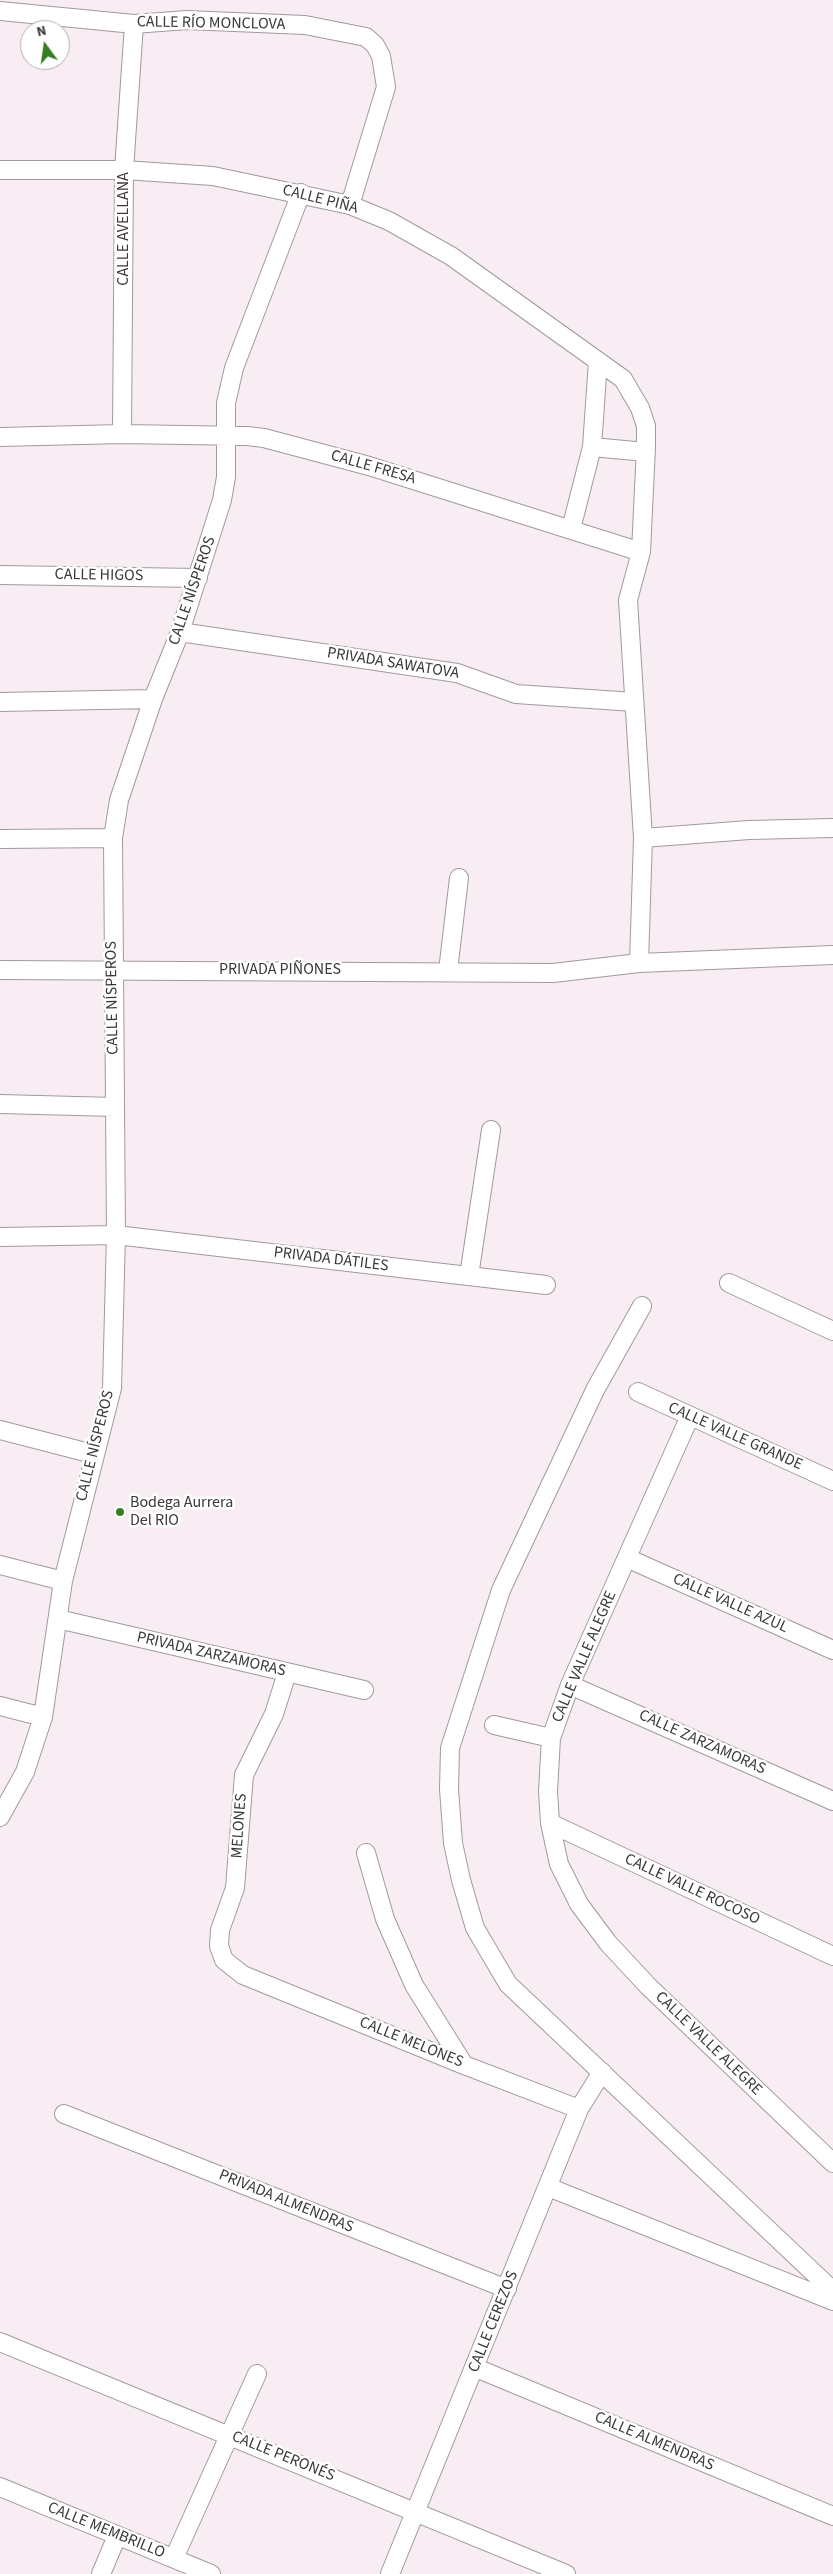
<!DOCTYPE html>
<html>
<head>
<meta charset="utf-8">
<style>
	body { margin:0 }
	#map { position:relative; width:833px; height:2574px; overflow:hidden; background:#f9edf4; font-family:"Source Sans 3",sans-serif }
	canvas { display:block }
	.north { position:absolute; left:20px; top:20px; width:50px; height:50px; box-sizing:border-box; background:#fff; border:1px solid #b1afb0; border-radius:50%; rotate:346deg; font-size:14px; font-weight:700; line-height:20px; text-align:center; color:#3c373a }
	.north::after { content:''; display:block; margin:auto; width:18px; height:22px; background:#357e24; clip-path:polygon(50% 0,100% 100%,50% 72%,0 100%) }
</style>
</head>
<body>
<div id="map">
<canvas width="833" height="2574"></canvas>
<div class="north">N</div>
</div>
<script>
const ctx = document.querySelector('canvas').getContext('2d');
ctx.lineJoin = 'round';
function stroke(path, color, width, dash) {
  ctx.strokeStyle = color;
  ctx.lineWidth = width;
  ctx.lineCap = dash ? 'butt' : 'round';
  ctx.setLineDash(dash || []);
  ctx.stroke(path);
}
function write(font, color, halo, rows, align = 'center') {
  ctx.font = font + ' "Source Sans 3",sans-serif';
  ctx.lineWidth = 5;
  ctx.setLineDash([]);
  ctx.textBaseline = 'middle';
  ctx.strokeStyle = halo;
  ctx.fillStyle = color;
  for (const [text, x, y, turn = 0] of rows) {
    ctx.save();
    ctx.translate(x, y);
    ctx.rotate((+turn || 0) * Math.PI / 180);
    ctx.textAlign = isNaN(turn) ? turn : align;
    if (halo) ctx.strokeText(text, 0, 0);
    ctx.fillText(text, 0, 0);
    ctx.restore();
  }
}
const minor = new Path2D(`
	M 0,11 L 134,24 L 187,20 L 305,25 L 366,37 L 375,45 L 381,56 L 386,87 L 350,205
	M 0,170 L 124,170 L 213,176 L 350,205 L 389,221 L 451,256 L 623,379 L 640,408 L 646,426 L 646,447 L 641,552 L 628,600 L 643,838 L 639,963
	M 122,434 L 124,170 L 134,24
	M 0,437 L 122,434 L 247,436 L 264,438 L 369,466 L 641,552
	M 592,447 L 646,452
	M 571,529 L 592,447 L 598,361
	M 0,575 L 198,578
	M 180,632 L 457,673 L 516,694 L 634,702
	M 0,702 L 153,699
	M 643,838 L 749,830 L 833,828
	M 0,839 L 113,838
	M 0,970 L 553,973 L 639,963 L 833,955
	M 448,971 L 459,878
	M 0,1104 L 115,1107
	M 0,1237 L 116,1235 L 546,1285
	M 469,1276 L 491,1130
	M 729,1283 L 833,1331
	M 642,1306 L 595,1390 L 501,1590 L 450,1748 L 449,1789 L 453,1843 L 461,1880 L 475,1928 L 508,1984 L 833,2291
	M 638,1392 L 833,1481
	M 690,1416 L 570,1685 L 551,1738 L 548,1791 L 550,1823 L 559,1864 L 579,1904 L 608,1943 L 648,1986 L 833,2163
	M 0,1430 L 93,1454
	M 627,1558 L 833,1650
	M 0,1565 L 63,1581
	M 58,1619 L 364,1690
	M 287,1673 L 274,1714 L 244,1775 L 235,1888 L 220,1930 L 219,1946 L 224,1960 L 243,1975 L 464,2065 L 579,2109
	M 570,1685 L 833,1801
	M 0,1706 L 43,1717
	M 494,1725 L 551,1738
	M 0,1817 L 25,1772 L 43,1717 L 63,1581 L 112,1388 L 116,1235 L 113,838 L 119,800 L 153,699 L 180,632 L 222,500 L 226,477 L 226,403 L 234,368 L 301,193
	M 550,1823 L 833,1956
	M 366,1853 L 385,1919 L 414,1985 L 464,2065
	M 64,2114 L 507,2289
	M 548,2187 L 833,2301
	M 0,2342 L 566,2574
	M 476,2368 L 833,2516
	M 0,2487 L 211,2574
	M 174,2558 L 257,2374
	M 101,2574 L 117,2536
	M 390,2574 L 579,2109 L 602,2072`);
const markers = [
	[120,1512,5,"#357e24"]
];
const streetNames = [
	["CALLE RÍO MONCLOVA",211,24,1],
	["CALLE PIÑA",320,200,14],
	["CALLE AVELLANA",124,229,-90],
	["CALLE FRESA",373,468,16],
	["CALLE HIGOS",99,576,1],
	["CALLE NÍSPEROS",193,591,-71],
	["PRIVADA SAWATOVA",393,664,9],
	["PRIVADA PIÑONES",280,970],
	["CALLE NÍSPEROS",113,998,-91],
	["PRIVADA DÁTILES",331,1260,7],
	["CALLE VALLE GRANDE",735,1437,24],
	["CALLE NÍSPEROS",96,1446,-76],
	["CALLE VALLE AZUL",730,1604,24],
	["PRIVADA ZARZAMORAS",211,1655,13],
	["CALLE VALLE ALEGRE",585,1657,-67],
	["CALLE ZARZAMORAS",702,1743,24],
	["MELONES",240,1826,-86],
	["CALLE VALLE ROCOSO",692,1890,25],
	["CALLE MELONES",411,2043,22],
	["CALLE VALLE ALEGRE",708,2044,44],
	["PRIVADA ALMENDRAS",286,2202,22],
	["CALLE CEREZOS",494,2322,-68],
	["CALLE ALMENDRAS",654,2442,23],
	["CALLE PERONÉS",283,2457,22],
	["CALLE MEMBRILLO",106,2531,22]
];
const poiNames = [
	["Bodega Aurrera",130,1503],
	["Del RIO",130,1521]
];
stroke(minor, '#a3989f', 20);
stroke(minor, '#fff', 18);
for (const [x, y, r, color] of markers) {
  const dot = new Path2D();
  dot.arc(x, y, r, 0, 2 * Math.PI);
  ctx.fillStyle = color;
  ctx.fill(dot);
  stroke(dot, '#fff', 2);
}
write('16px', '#3c373a', '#fff', streetNames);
write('16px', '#3c373a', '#fff', poiNames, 'left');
</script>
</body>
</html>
